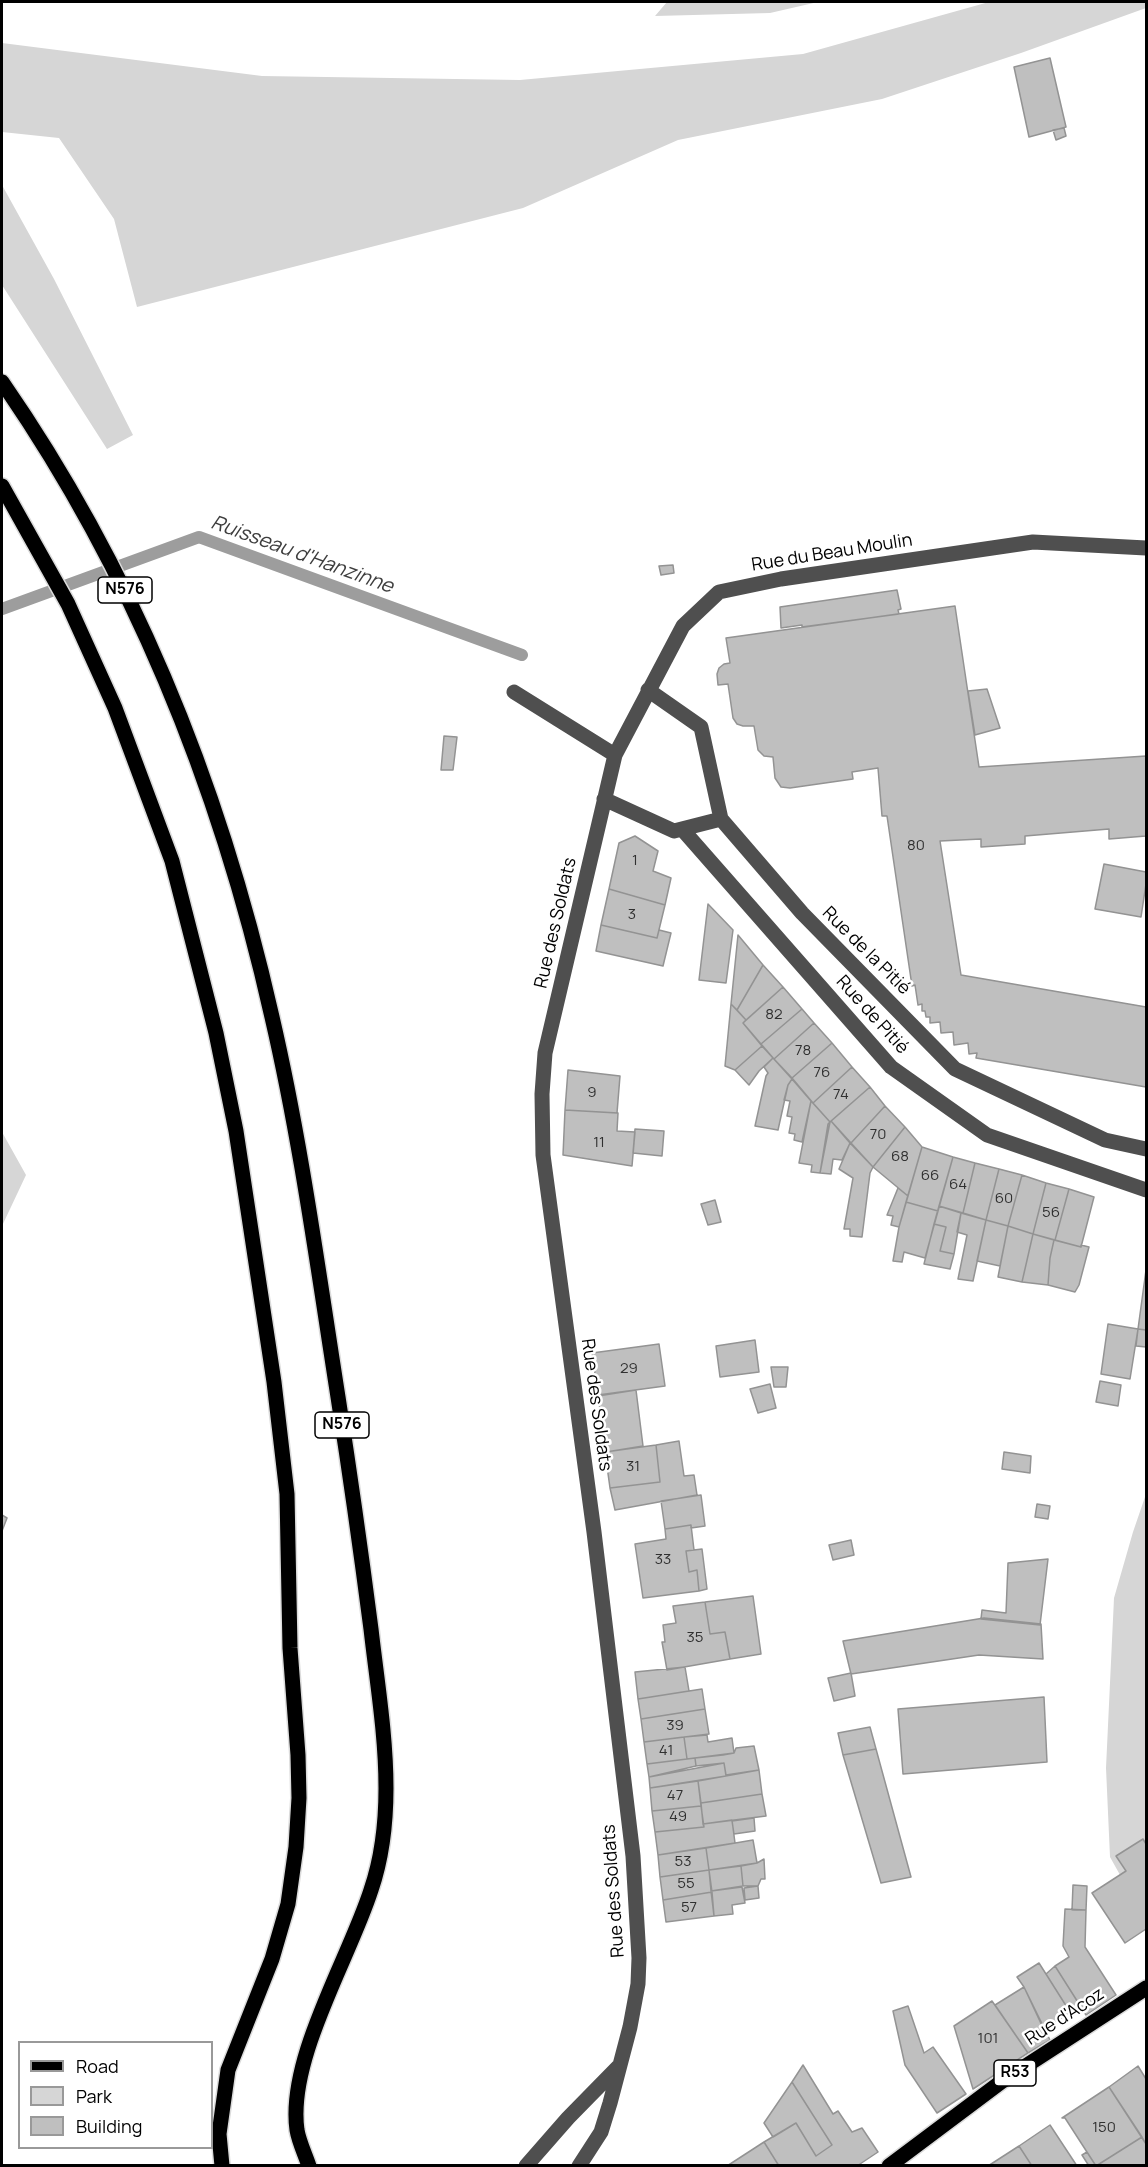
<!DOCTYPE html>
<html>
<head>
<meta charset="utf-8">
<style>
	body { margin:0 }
	#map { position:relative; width:1148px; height:2167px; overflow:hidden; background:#fff; font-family:Manrope,sans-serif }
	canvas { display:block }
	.frame { position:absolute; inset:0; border:3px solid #000; pointer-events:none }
	.legend { position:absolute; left:18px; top:2041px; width:195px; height:108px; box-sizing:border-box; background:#fff; border:2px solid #999; margin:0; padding:8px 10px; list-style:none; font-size:18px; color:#000 }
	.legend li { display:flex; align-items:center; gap:12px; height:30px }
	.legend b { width:30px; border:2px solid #999 }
</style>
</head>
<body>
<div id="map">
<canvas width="1148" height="2167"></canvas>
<div class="frame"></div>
<ul class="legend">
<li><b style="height:8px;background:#000"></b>Road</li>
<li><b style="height:16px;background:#d6d6d6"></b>Park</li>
<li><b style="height:16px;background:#bfbfbf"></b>Building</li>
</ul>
</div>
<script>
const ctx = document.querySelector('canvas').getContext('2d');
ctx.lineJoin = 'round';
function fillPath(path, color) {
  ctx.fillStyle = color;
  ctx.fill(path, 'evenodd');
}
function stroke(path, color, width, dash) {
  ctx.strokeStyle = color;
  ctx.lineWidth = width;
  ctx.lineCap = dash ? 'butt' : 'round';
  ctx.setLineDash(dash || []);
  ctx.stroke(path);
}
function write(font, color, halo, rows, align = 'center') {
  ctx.font = font + ' Manrope,sans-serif';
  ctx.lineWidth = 5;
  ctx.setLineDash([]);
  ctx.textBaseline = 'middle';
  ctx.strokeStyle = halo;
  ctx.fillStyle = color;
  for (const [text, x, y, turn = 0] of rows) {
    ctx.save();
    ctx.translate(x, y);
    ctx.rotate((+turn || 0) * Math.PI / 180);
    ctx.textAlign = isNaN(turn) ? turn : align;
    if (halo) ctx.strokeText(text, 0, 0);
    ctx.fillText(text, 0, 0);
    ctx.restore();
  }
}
const green = new Path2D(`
	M 667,2 L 818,2 L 770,13 L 655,16 Z
	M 989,2 L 1146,2 L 1146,8 L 1021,53 L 882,99 L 678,140 L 523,208 L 137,307 L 114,219 L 59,138 L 2,132 L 2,43 L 262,76 L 520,80 L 803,54 Z
	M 2,185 L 54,279 L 133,435 L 107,449 L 2,285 Z
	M 2,1132 L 26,1175 L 2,1226 Z
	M 1146,1494 L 1146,1895 L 1134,1900 L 1110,1857 L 1106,1768 L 1114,1598 L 1133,1532 Z`);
const stream = new Path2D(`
	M 2,609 L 199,537 L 522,655`);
const building = new Path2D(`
	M 1050,58 L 1066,127 L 1029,137 L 1014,67 Z
	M 1064,128 L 1066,136 L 1056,140 L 1053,130 Z
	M 673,565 L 674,573 L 661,575 L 659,566 Z
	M 897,590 L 901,609 L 898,610 L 899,614 L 802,627 L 802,625 L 781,628 L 780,607 Z
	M 955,606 L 979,767 L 1146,756 L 1146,836 L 1109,839 L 1109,829 L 1025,836 L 1025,844 L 981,847 L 981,839 L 940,841 L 961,975 L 1146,1007 L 1146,1087 L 976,1058 L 977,1053 L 969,1054 L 968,1043 L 954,1045 L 953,1032 L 941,1033 L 940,1022 L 930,1023 L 930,1017 L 926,1017 L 925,1011 L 922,1011 L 922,1004 L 918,1005 L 915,985 L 912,986 L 887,816 L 882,816 L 878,768 L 852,772 L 853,779 L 790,788 L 781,787 L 775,778 L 773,757 L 764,756 L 758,750 L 754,726 L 743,726 L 737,724 L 733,718 L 728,684 L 718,685 L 717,674 L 719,668 L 724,664 L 730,663 L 726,638 Z
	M 987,689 L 1000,728 L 975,735 L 968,691 Z
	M 444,736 L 457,737 L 453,770 L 441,770 Z
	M 635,836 L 658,851 L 653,871 L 671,878 L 665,905 L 609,889 L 619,843 Z
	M 1104,864 L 1146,872 L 1146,884 L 1141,917 L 1095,909 Z
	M 609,889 L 665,905 L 657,938 L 601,925 Z
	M 708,904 L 733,930 L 726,983 L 699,980 Z
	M 601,925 L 657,938 L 659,930 L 671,933 L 663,966 L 596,951 Z
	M 738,935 L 763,965 L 737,1010 L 731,1004 Z
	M 763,965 L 783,987 L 746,1020 L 737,1010 Z
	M 783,987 L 802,1009 L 761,1044 L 743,1023 Z
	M 731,1004 L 746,1020 L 743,1023 L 762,1046 L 735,1070 L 725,1066 Z
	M 802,1009 L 814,1023 L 774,1059 L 761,1044 Z
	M 814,1023 L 832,1043 L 792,1078 L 774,1059 Z
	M 832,1043 L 852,1067 L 813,1103 L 792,1078 Z
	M 762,1046 L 773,1058 L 759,1071 L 749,1085 L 735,1070 Z
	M 773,1058 L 792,1079 L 788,1085 L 778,1130 L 755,1126 L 766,1076 L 768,1073 L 764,1067 Z
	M 852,1067 L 870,1087 L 830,1122 L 813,1103 Z
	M 568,1070 L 620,1076 L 617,1113 L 565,1110 Z
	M 792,1079 L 811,1101 L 802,1142 L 794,1140 L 795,1134 L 789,1133 L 792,1117 L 787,1116 L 790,1101 L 784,1100 L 788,1085 Z
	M 870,1087 L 885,1106 L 851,1143 L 831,1121 Z
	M 811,1101 L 830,1122 L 820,1173 L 811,1172 L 812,1165 L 799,1163 Z
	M 885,1106 L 905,1127 L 873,1167 L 851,1143 Z
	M 565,1110 L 618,1113 L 617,1131 L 635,1132 L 632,1166 L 563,1155 Z
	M 831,1121 L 850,1143 L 842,1160 L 833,1159 L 831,1174 L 820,1173 L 828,1124 Z
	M 905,1127 L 922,1147 L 908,1196 L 873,1167 Z
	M 635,1129 L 664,1131 L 662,1156 L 633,1153 Z
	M 850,1143 L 873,1167 L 870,1173 L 862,1237 L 850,1236 L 850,1229 L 844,1229 L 853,1178 L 839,1169 Z
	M 922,1147 L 953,1157 L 938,1211 L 906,1202 Z
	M 953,1157 L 975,1163 L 963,1213 L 939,1206 Z
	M 975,1163 L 999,1169 L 986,1220 L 963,1213 Z
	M 999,1169 L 1022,1175 L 1008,1226 L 986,1220 Z
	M 1022,1175 L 1046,1183 L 1033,1234 L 1008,1226 Z
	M 1046,1183 L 1069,1189 L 1055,1240 L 1033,1234 Z
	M 898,1188 L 908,1196 L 899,1227 L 891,1225 L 893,1216 L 887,1215 Z
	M 1069,1189 L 1094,1197 L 1081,1247 L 1055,1240 Z
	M 715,1200 L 721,1222 L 708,1225 L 701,1204 Z
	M 906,1202 L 938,1211 L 925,1258 L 904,1252 L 902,1262 L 893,1261 L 899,1227 Z
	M 939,1206 L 961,1213 L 954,1254 L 940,1251 L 946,1227 L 934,1224 Z
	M 961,1213 L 986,1220 L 973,1281 L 958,1279 L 967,1235 L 957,1232 Z
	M 986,1220 L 1008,1226 L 1000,1266 L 977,1261 Z
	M 934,1224 L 946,1227 L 940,1251 L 954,1254 L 950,1269 L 924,1264 Z
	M 1008,1226 L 1033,1234 L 1022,1282 L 998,1277 Z
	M 1033,1234 L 1054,1240 L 1050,1258 L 1048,1285 L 1022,1282 Z
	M 1054,1240 L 1081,1247 L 1081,1245 L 1089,1247 L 1079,1285 L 1075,1292 L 1048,1285 L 1050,1258 Z
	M 1146,1270 L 1146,1330 L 1138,1329 Z
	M 1108,1324 L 1138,1329 L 1130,1379 L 1101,1374 Z
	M 1138,1329 L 1146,1330 L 1146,1347 L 1136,1346 Z
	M 755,1340 L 759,1372 L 720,1377 L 716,1346 Z
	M 659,1344 L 665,1386 L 598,1395 L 592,1353 Z
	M 771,1367 L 788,1367 L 786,1387 L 774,1387 Z
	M 1100,1381 L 1121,1385 L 1118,1406 L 1096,1402 Z
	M 770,1384 L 776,1408 L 758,1413 L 750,1389 Z
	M 636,1390 L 643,1446 L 606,1452 L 598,1396 Z
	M 679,1441 L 684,1476 L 694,1475 L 697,1495 L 615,1510 L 610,1488 L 660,1482 L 656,1445 Z
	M 656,1445 L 660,1482 L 610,1488 L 605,1452 Z
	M 1004,1452 L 1031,1456 L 1030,1473 L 1002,1469 Z
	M 701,1495 L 705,1526 L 691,1528 L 691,1525 L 665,1529 L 661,1501 Z
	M 1037,1504 L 1050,1506 L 1048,1519 L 1035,1517 Z
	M 2,1515 L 7,1518 L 2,1531 Z
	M 691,1525 L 694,1550 L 686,1551 L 689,1572 L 697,1570 L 699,1591 L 643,1598 L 635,1544 L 666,1539 L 665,1529 Z
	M 851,1540 L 854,1555 L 833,1560 L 829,1545 Z
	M 702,1549 L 707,1589 L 699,1591 L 697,1570 L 689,1572 L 686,1551 Z
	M 1048,1559 L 1040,1625 L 981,1619 L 982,1610 L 1006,1613 L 1008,1563 Z
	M 753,1596 L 761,1654 L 730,1659 L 725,1632 L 710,1634 L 705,1602 Z
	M 705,1602 L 710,1634 L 725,1632 L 730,1659 L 667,1670 L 662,1642 L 665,1642 L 663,1625 L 676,1623 L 673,1606 Z
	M 984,1618 L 1041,1624 L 1043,1659 L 979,1655 L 851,1674 L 843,1641 Z
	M 685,1667 L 689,1691 L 638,1699 L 635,1672 Z
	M 851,1673 L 855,1696 L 834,1701 L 828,1678 Z
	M 702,1689 L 705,1709 L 641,1719 L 638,1699 Z
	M 1044,1697 L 1047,1762 L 903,1774 L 898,1709 Z
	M 705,1709 L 709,1734 L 644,1742 L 641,1719 Z
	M 870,1727 L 876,1749 L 843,1755 L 838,1733 Z
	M 707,1735 L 708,1742 L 732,1738 L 734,1753 L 687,1759 L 684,1737 Z
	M 684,1737 L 687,1759 L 647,1764 L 644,1742 Z
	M 754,1746 L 759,1770 L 726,1775 L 724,1763 L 696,1766 L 695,1758 L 723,1755 L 734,1753 L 736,1748 Z
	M 876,1749 L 911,1877 L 881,1883 L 843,1755 Z
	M 695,1758 L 696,1766 L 649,1777 L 647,1764 Z
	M 724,1763 L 726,1776 L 650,1788 L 649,1777 Z
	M 759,1770 L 762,1794 L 701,1803 L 698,1781 Z
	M 698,1781 L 701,1806 L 652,1811 L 650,1788 Z
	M 762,1794 L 766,1816 L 703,1824 L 701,1803 Z
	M 701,1806 L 704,1827 L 655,1832 L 652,1811 Z
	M 754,1818 L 755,1831 L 734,1834 L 732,1821 Z
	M 732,1820 L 735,1843 L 658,1855 L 655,1832 L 704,1827 L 703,1824 Z
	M 1143,1839 L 1146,1844 L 1146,1929 L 1125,1943 L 1092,1893 L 1126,1871 L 1116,1856 Z
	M 753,1840 L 757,1863 L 709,1870 L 706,1848 Z
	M 706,1848 L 709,1870 L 660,1877 L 658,1855 Z
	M 764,1859 L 765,1879 L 761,1879 L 758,1886 L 743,1886 L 741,1866 L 757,1863 Z
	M 741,1866 L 743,1886 L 711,1891 L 709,1870 Z
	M 709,1870 L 712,1892 L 663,1900 L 660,1877 Z
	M 1073,1885 L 1087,1886 L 1086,1910 L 1072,1910 Z
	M 758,1886 L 759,1898 L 745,1900 L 744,1888 Z
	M 742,1887 L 745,1903 L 732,1905 L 733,1914 L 714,1916 L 711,1891 Z
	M 712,1892 L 714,1916 L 666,1922 L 663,1900 Z
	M 1065,1909 L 1086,1910 L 1085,1947 L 1116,1995 L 1086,2015 L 1055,1966 L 1069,1957 L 1063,1946 Z
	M 1039,1963 L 1070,2012 L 1044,2030 L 1024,1987 L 1017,1977 Z
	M 1055,1966 L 1081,2007 L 1070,2012 L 1046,1974 Z
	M 1024,1987 L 1050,2040 L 1028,2053 L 995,2005 Z
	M 992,2001 L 1028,2053 L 973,2089 L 954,2026 Z
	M 908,2006 L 924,2053 L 933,2047 L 966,2094 L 937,2113 L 905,2065 L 893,2011 Z
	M 803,2065 L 833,2114 L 838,2111 L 852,2132 L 862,2128 L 878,2152 L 857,2166 L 779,2166 L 764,2142 L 796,2123 L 816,2156 L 832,2145 L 792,2082 Z
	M 1138,2066 L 1146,2079 L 1146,2144 L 1109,2087 Z
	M 792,2082 L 832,2145 L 816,2156 L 796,2123 L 773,2137 L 764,2123 Z
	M 1109,2087 L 1142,2137 L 1096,2166 L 1065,2118 L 1062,2118 Z
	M 1050,2125 L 1077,2166 L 1032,2166 L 1019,2146 Z
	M 1142,2137 L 1146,2144 L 1146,2166 L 1096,2166 Z
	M 764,2142 L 779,2166 L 727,2166 Z
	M 1019,2146 L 1032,2166 L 988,2166 Z
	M 1087,2152 L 1096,2166 L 1089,2166 L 1082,2155 Z`);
const minor = new Path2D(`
	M 648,690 L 701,727 L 721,819 L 802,913 L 955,1069 L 1105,1140 L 1146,1149
	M 514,692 L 615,755
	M 604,799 L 674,831 L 721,819
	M 682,829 L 891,1067 L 987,1135 L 1146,1190
	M 526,2166 L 568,2118 L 618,2067
	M 579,2166 L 601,2132 L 610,2103 L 630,2027 L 638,1984 L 639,1958 L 633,1856 L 594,1532 L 543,1155 L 542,1094 L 545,1053 L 615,755 L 683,626 L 719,592 L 781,579 L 1033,542 L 1146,548`);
const major = new Path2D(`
	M 2,382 C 135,574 221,790 272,1017 C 301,1142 318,1270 338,1397 C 350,1474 361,1552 371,1629 C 377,1682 386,1735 386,1788 C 386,1821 382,1858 371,1890 C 349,1959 287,2059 297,2130 C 299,2142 305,2154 309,2166
	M 2,486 L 68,604 L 115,708 L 172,861 L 216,1033 L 236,1131 L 274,1382 L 287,1494 L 290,1648 L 298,1755 L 299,1798 L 296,1847 L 288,1904 L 272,1959 L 228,2070 L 219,2134 L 222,2166
	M 889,2166 L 1001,2082 L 1146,1988`);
const numberNames = [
	["80",916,846],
	["1",635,861],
	["3",632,915],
	["82",774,1015],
	["78",803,1051],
	["76",822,1073],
	["9",592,1093],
	["74",841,1095],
	["70",878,1135],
	["11",599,1143],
	["68",900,1157],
	["66",930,1176],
	["64",958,1185],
	["60",1004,1199],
	["56",1051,1213],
	["29",629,1369],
	["31",633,1467],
	["33",663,1560],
	["35",695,1638],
	["39",675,1726],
	["41",666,1751],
	["47",675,1796],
	["49",678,1817],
	["53",683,1862],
	["55",686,1884],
	["57",689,1908],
	["101",988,2039],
	["150",1104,2128]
];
const shields = [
	[125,590,54],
	[342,1425,54],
	[1015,2073,42]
];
const shieldNames = [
	["N576",125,590],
	["N576",342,1425],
	["R53",1015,2073]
];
const streetNames = [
	["Rue du Beau Moulin",832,553,-9],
	["Rue des Soldats",556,923,-77],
	["Rue de la Pitié",866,951,45],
	["Rue de Pitié",872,1015,48],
	["Rue des Soldats",596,1405,82],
	["Rue des Soldats",614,1891,-94],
	["Rue d'Acoz",1065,2017,-33]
];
const waterNames = [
	["Ruisseau d'Hanzinne",302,555,20]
];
fillPath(green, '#d6d6d6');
stroke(stream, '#9d9d9d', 12);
fillPath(building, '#bfbfbf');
stroke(building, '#939393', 1.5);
stroke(major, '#dbdbdb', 18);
stroke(minor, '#4f4f4f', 15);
stroke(major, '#000', 15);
write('15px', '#303030', null, numberNames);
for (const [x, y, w] of shields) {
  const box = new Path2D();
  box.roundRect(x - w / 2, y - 13, w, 26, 4.5);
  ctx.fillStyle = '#fff';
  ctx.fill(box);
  stroke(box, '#000', 1.5);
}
write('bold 16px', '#000', null, shieldNames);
write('18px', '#000', '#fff', streetNames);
write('italic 20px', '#3e3e3e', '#fff', waterNames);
</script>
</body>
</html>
